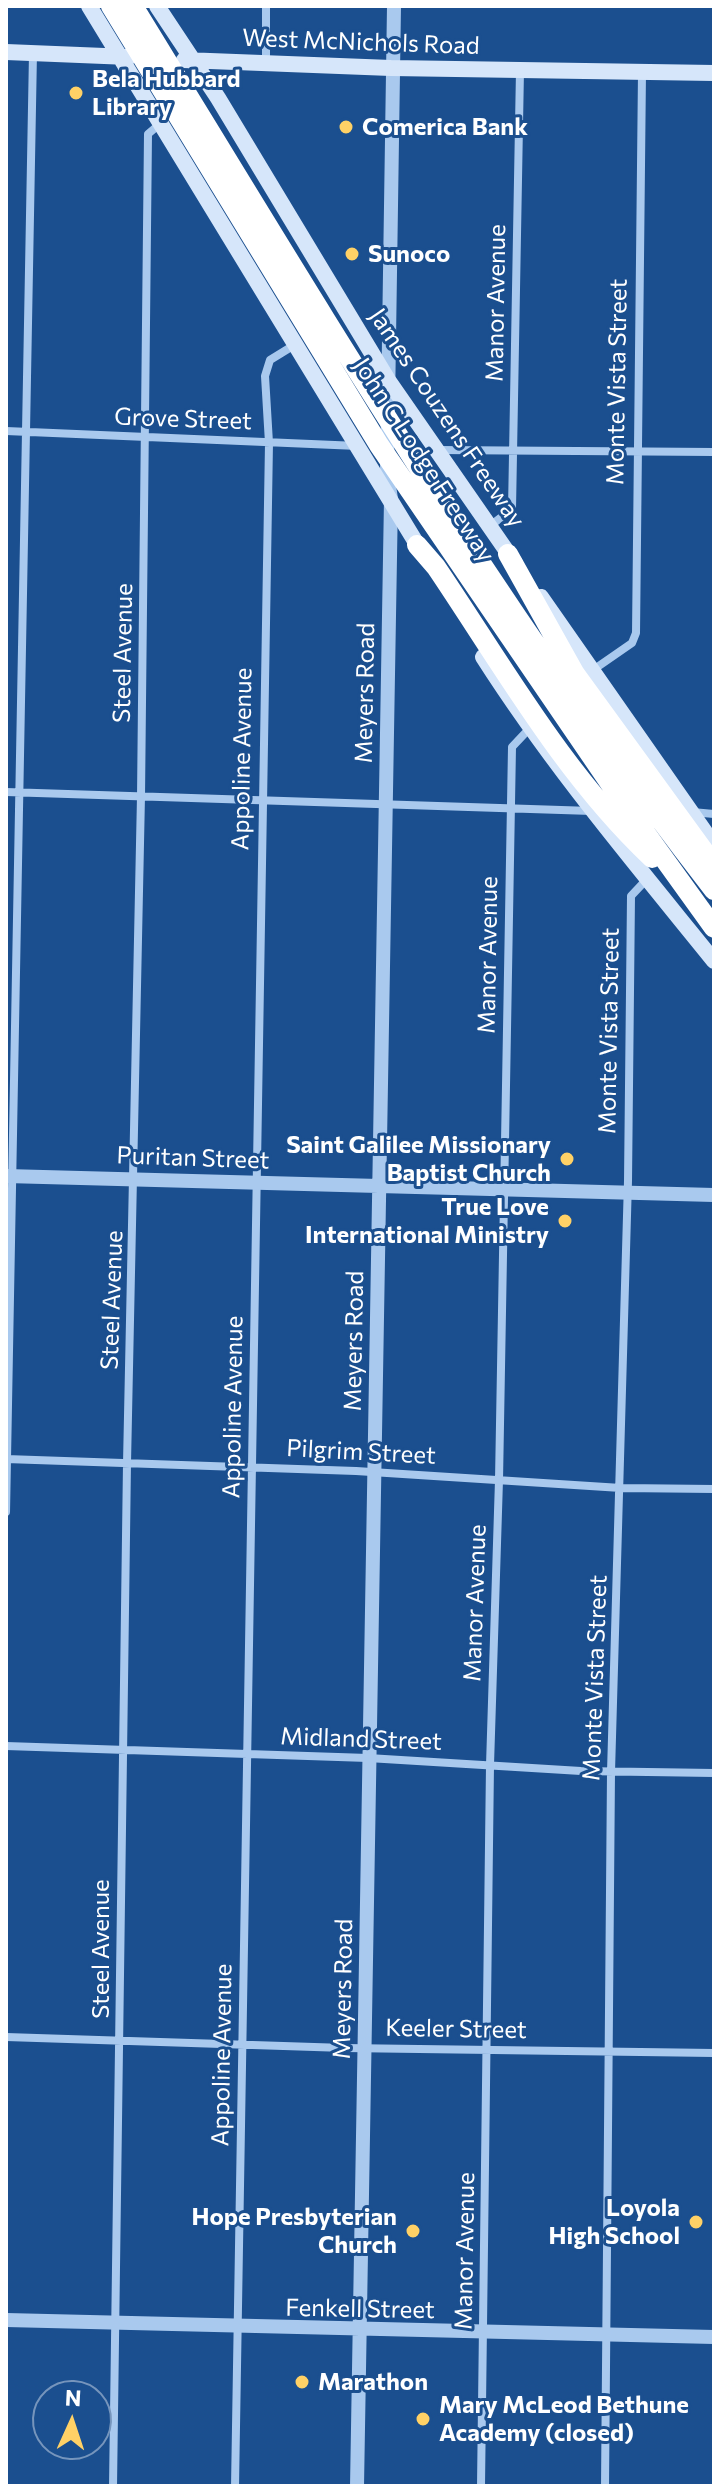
<!DOCTYPE html>
<html>
<head>
<meta charset="utf-8">
<style>
	body { margin:0 }
	#map { position:relative; width:720px; height:2492px; overflow:hidden; background:#1b4f8f; font-family:Commissioner,sans-serif }
	canvas { display:block }
	.frame { position:absolute; inset:0; border:8px solid #fff; pointer-events:none }
	.north { position:absolute; left:32px; top:2380px; width:80px; height:80px; box-sizing:border-box; background:#1b4f8f; border:2px solid #7695bc; border-radius:50%; rotate:3deg; font-size:22px; font-weight:700; line-height:32px; text-align:center; color:#fff }
	.north::after { content:''; display:block; margin:auto; width:28px; height:36px; background:#ffd166; clip-path:polygon(50% 0,100% 100%,50% 72%,0 100%) }
</style>
</head>
<body>
<div id="map">
<canvas width="720" height="2492"></canvas>
<div class="frame"></div>
<div class="north">N</div>
</div>
<script>
const ctx = document.querySelector('canvas').getContext('2d');
ctx.lineJoin = 'round';
function stroke(path, color, width, dash) {
  ctx.strokeStyle = color;
  ctx.lineWidth = width;
  ctx.lineCap = dash ? 'butt' : 'round';
  ctx.setLineDash(dash || []);
  ctx.stroke(path);
}
function write(font, color, halo, rows, align = 'center') {
  ctx.font = font + ' Commissioner,sans-serif';
  ctx.lineWidth = 6;
  ctx.setLineDash([]);
  ctx.textBaseline = 'middle';
  ctx.strokeStyle = halo;
  ctx.fillStyle = color;
  for (const [text, x, y, turn = 0] of rows) {
    ctx.save();
    ctx.translate(x, y);
    ctx.rotate((+turn || 0) * Math.PI / 180);
    ctx.textAlign = isNaN(turn) ? turn : align;
    if (halo) ctx.strokeText(text, 0, 0);
    ctx.fillText(text, 0, 0);
    ctx.restore();
  }
}
const minor = new Path2D(`
	M 266,62 L 266,6
	M 6,431 L 358,446
	M 438,450 L 714,452
	M 490,526 L 512,509 L 520,70
	M 593,670 L 632,643 L 636,633 L 642,72
	M 6,792 L 592,811
	M 692,812 L 714,814
	M 6,1459 L 356,1471 L 621,1488 L 714,1489
	M 6,1512 L 33,53
	M 6,1746 L 368,1758 L 581,1771 L 714,1773
	M 6,2037 L 345,2048 L 714,2053
	M 113,2486 L 127,1463 L 141,796 L 148,134 L 161,123
	M 235,2486 L 269,443 L 265,376 L 270,360 L 296,344
	M 481,2486 L 490,1765 L 499,1480 L 512,747 L 529,729
	M 605,2486 L 611,1772 L 628,1181 L 631,896 L 647,879`);
const tertiary = new Path2D(`
	M 6,1176 L 714,1195
	M 6,2320 L 714,2337
	M 357,2486 L 391,499 L 387,472 L 394,6`);
const secondary = new Path2D(`
	M 89,6 L 423,554
	M 157,6 L 218,98 L 388,380 L 515,563
	M 6,52 L 129,57
	M 184,60 L 391,68 L 714,73
	M 541,597 L 714,845
	M 483,657 C 552,765 634,862 714,961`);
const motorway = new Path2D(`
	M 111,6 L 379,445 L 616,792 L 714,928
	M 133,6 C 318,307 497,611 714,890
	M 417,545 L 436,567 C 503,666 564,775 652,858
	M 508,554 L 575,674 L 714,865`);
const markers = [
	[76,93,8,"#ffd166"],
	[346,127,8,"#ffd166"],
	[352,254,8,"#ffd166"],
	[567,1159,8,"#ffd166"],
	[565,1221,8,"#ffd166"],
	[696,2222,8,"#ffd166"],
	[413,2231,8,"#ffd166"],
	[302,2382,8,"#ffd166"],
	[423,2419,8,"#ffd166"]
];
const streetNames = [
	["West McNichols Road",361,42,2],
	["Manor Avenue",496,303,-89],
	["Monte Vista Street",617,382,-89],
	["James Couzens Freeway",447,418,56],
	["Grove Street",183,419,2],
	["John C Lodge Freeway",424,460,57],
	["Steel Avenue",123,653,-89],
	["Meyers Road",365,693,-89],
	["Appoline Avenue",242,759,-89],
	["Manor Avenue",488,955,-89],
	["Monte Vista Street",609,1031,-89],
	["Puritan Street",193,1158,2],
	["Steel Avenue",112,1300,-88],
	["Meyers Road",354,1341,-89],
	["Appoline Avenue",233,1407,-89],
	["Pilgrim Street",361,1452,3],
	["Manor Avenue",475,1603,-88],
	["Monte Vista Street",595,1678,-88],
	["Midland Street",361,1739,2],
	["Steel Avenue",101,1949,-90],
	["Meyers Road",343,1989,-89],
	["Keeler Street",456,2029,1],
	["Appoline Avenue",222,2055,-89],
	["Manor Avenue",465,2251,-89],
	["Fenkell Street",360,2309,1]
];
const poiNames = [
	["Bela Hubbard",92,79],
	["Library",92,107],
	["Comerica Bank",362,127],
	["Sunoco",368,254],
	["Saint Galilee Missionary",551,1145,"right"],
	["Baptist Church",551,1173,"right"],
	["True Love",549,1207,"right"],
	["International Ministry",549,1235,"right"],
	["Loyola",680,2208,"right"],
	["High School",680,2236,"right"],
	["Hope Presbyterian",397,2217,"right"],
	["Church",397,2245,"right"],
	["Marathon",318,2382],
	["Mary McLeod Bethune",439,2405],
	["Academy (closed)",439,2433]
];
stroke(minor, '#a9c9ee', 8);
stroke(tertiary, '#a9c9ee', 14);
stroke(secondary, '#d6e6fa', 16);
stroke(motorway, '#fff', 20);
for (const [x, y, r, color] of markers) {
  const dot = new Path2D();
  dot.arc(x, y, r, 0, 2 * Math.PI);
  ctx.fillStyle = color;
  ctx.fill(dot);
  stroke(dot, '#1b4f8f', 3);
}
write('24px', '#fff', '#1b4f8f', streetNames);
write('bold 24px', '#fff', '#1b4f8f', poiNames, 'left');
</script>
</body>
</html>
